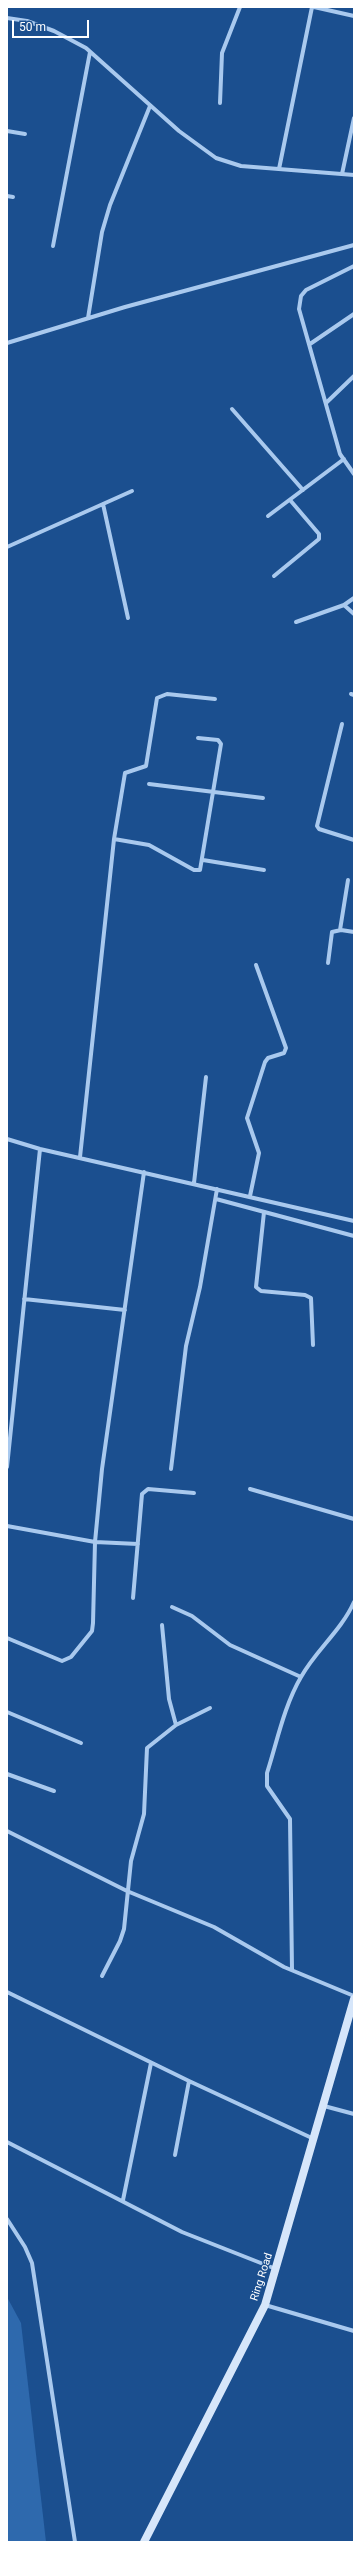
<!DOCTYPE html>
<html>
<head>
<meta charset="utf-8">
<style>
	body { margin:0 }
	#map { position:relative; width:361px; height:2549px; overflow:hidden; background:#1b4f8f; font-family:Roboto,sans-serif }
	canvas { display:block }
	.frame { position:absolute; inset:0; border:8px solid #fff; pointer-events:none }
	.scale { position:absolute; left:12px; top:20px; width:77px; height:18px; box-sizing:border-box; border:2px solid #fff; border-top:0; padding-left:5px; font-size:12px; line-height:14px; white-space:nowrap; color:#fff; -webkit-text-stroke:3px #1b4f8f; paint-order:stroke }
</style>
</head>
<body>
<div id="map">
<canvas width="361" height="2549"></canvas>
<div class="frame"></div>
<div class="scale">50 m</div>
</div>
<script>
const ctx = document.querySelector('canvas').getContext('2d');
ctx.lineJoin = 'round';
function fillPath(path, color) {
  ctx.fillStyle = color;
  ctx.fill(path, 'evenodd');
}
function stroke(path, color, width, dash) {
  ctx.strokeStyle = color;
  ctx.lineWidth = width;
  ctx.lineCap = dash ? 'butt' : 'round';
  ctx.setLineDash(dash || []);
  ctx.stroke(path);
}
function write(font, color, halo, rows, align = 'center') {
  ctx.font = font + ' Roboto,sans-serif';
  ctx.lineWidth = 3;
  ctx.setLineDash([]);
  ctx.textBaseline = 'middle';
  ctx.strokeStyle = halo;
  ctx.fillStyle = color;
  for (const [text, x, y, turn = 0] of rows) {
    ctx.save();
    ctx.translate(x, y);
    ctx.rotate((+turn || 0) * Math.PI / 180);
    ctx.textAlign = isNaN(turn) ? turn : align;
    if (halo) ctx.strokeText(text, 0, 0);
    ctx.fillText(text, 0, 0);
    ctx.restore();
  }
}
const green = new Path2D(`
	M 7,2297 L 21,2323 L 46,2542 L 7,2542 Z`);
const street = new Path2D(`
	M 314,7 L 354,16
	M 7,18 L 27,21 L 54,31 L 86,48 L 179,131 L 216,158 L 241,166 L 354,175
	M 220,103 L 222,53 L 240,7
	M 7,131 L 25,134
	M 279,169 L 312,7
	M 342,174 L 354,118
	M 7,196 L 13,197
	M 53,246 L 90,52
	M 354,266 L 306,290 L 301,296 L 299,309 L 340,454 L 354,474
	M 88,318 L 102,232 L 110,205 L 150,106
	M 7,343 L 125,307 L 354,245
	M 310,344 L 354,314
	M 327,402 L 354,376
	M 232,409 L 303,490
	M 103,504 L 128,618
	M 268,516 L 344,459
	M 7,547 L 132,491
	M 274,576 L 319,539 L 319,534 L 290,500
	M 344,605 L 354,598
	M 296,622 L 344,605 L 354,614
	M 351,694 L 354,695
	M 342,724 L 317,826 L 319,829 L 354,840
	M 149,784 L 263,798
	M 114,839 L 125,773 L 146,766 L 157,698 L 167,694 L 215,699
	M 203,860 L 264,870
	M 340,930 L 348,880
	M 328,963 L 332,932 L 341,930 L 354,932
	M 7,1139 L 40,1149 L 354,1221
	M 80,1157 L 114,839 L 149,845 L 194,870 L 200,870 L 221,744 L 218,740 L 198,738
	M 194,1183 L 206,1077
	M 250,1196 L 259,1153 L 247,1118 L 265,1062 L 268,1058 L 284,1053 L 286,1048 L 256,965
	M 216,1199 L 354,1236
	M 264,1212 L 256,1287 L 261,1291 L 305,1295 L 311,1298 L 313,1345
	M 24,1299 L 125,1310
	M 7,1467 L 40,1149
	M 171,1469 L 186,1346 L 200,1287 L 217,1189
	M 250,1489 L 354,1519
	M 7,1526 L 95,1542 L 138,1544
	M 133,1598 L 142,1494 L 148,1489 L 194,1493
	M 172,1607 L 192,1616 L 230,1645 L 301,1677
	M 7,1638 L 62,1661 L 71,1657 L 92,1631 L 93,1623 L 95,1542 L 102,1469 L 144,1172
	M 7,1712 L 81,1743
	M 176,1725 L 210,1708
	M 7,1774 L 54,1791
	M 7,1831 L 127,1891 L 214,1927 L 284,1967 L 354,1996
	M 292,1970 L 290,1819 L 267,1786 L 267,1773 C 277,1742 284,1706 301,1677 C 316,1650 341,1631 354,1602
	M 102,1976 L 120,1941 L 124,1929 L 131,1861 L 144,1814 L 147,1748 L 176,1725 L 169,1699 L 162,1625
	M 7,1992 L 189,2081 L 314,2139
	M 324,2106 L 354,2114
	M 7,2142 L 182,2232 L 276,2269
	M 175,2155 L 189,2081
	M 123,2200 L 151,2063
	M 7,2219 L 25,2247 L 32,2263 L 75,2542
	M 265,2305 L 354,2331`);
const secondary = new Path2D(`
	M 144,2542 L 265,2305 L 354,1999`);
const streetNames = [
	["Ring Road",262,2277,-72]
];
fillPath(green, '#2e69ad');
stroke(street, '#a9c9ee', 4);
stroke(secondary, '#d6e6fa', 8);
write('11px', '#fff', '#1b4f8f', streetNames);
</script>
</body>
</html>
